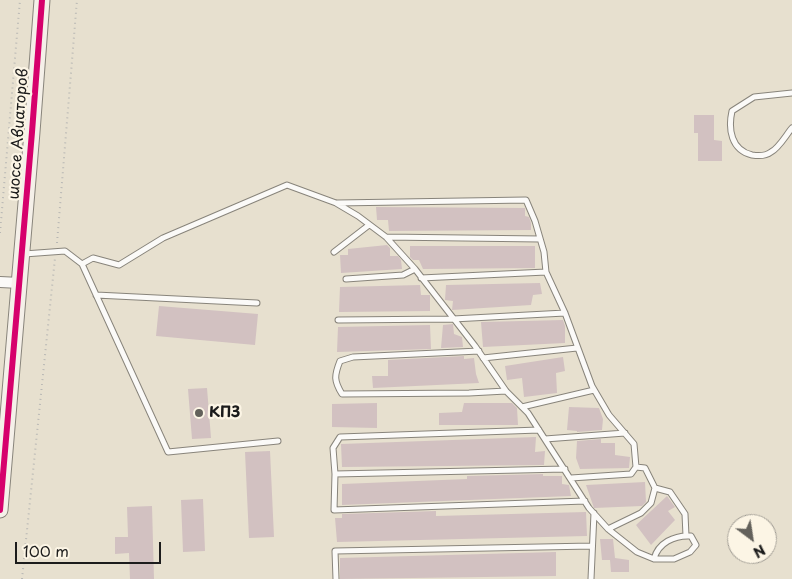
<!DOCTYPE html>
<html>
<head>
<meta charset="utf-8">
<style>
	body { margin:0 }
	#map { position:relative; width:792px; height:579px; overflow:hidden; background:#e7e0cf; font-family:"Playpen Sans",sans-serif }
	canvas { display:block }
	.north { position:absolute; left:727px; top:514px; width:50px; height:50px; box-sizing:border-box; background:#fcf5e5; border:1px solid #a29e95; border-radius:50%; rotate:149deg; font-size:14px; font-weight:700; line-height:20px; text-align:center; color:#1c1c1c }
	.north::after { content:''; display:block; margin:auto; width:18px; height:22px; background:#63615b; clip-path:polygon(50% 0,100% 100%,50% 72%,0 100%) }
	.scale { position:absolute; left:15px; top:542px; width:146px; height:22px; box-sizing:border-box; border:2px solid #1c1c1c; border-top:0; padding-left:6px; font-size:15px; line-height:18px; white-space:nowrap; color:#1c1c1c; -webkit-text-stroke:4px #fcf5e5; paint-order:stroke }
</style>
</head>
<body>
<div id="map">
<canvas width="792" height="579"></canvas>
<div class="north">N</div>
<div class="scale">100 m</div>
</div>
<script>
const ctx = document.querySelector('canvas').getContext('2d');
ctx.lineJoin = 'round';
function fillPath(path, color) {
  ctx.fillStyle = color;
  ctx.fill(path, 'evenodd');
}
function stroke(path, color, width, dash) {
  ctx.strokeStyle = color;
  ctx.lineWidth = width;
  ctx.lineCap = dash ? 'butt' : 'round';
  ctx.setLineDash(dash || []);
  ctx.stroke(path);
}
function write(font, color, halo, rows, align = 'center') {
  ctx.font = font + ' "Playpen Sans",sans-serif';
  ctx.lineWidth = 4.5;
  ctx.setLineDash([]);
  ctx.textBaseline = 'middle';
  ctx.strokeStyle = halo;
  ctx.fillStyle = color;
  for (const [text, x, y, turn = 0] of rows) {
    ctx.save();
    ctx.translate(x, y);
    ctx.rotate((+turn || 0) * Math.PI / 180);
    ctx.textAlign = isNaN(turn) ? turn : align;
    if (halo) ctx.strokeText(text, 0, 0);
    ctx.fillText(text, 0, 0);
    ctx.restore();
  }
}
const building = new Path2D(`
	M 694,115 L 714,115 L 714,140 L 722,141 L 722,161 L 698,161 L 698,133 L 694,133 Z
	M 376,207 L 525,208 L 525,216 L 529,217 L 531,223 L 531,230 L 389,231 L 388,220 L 377,220 Z
	M 387,245 L 390,248 L 390,256 L 398,256 L 401,260 L 402,269 L 341,273 L 340,255 L 348,255 L 348,249 Z
	M 410,246 L 535,246 L 535,268 L 423,269 L 419,260 L 413,260 L 410,257 Z
	M 540,283 L 542,294 L 533,295 L 531,305 L 452,310 L 453,301 L 445,300 L 446,285 Z
	M 420,285 L 421,295 L 430,295 L 430,311 L 339,312 L 340,287 Z
	M 159,306 L 258,314 L 255,345 L 156,336 Z
	M 563,320 L 565,326 L 565,343 L 483,347 L 481,322 Z
	M 453,324 L 454,334 L 462,337 L 463,347 L 441,348 L 443,325 Z
	M 430,325 L 431,349 L 337,352 L 338,327 Z
	M 464,356 L 464,359 L 474,358 L 476,374 L 479,383 L 373,388 L 372,376 L 388,376 L 388,360 Z
	M 563,357 L 565,371 L 556,373 L 557,393 L 524,397 L 522,378 L 507,380 L 505,366 Z
	M 207,388 L 211,438 L 192,439 L 188,389 Z
	M 377,403 L 377,428 L 332,427 L 332,404 Z
	M 464,403 L 512,403 L 517,408 L 518,425 L 439,425 L 439,413 L 462,412 Z
	M 569,407 L 599,408 L 603,419 L 602,430 L 577,432 L 577,431 L 567,430 Z
	M 536,437 L 535,452 L 545,451 L 544,465 L 342,467 L 341,444 Z
	M 601,439 L 601,443 L 615,443 L 615,455 L 630,457 L 629,468 L 580,469 L 576,458 L 577,441 Z
	M 270,451 L 274,537 L 249,538 L 245,452 Z
	M 543,474 L 543,476 L 562,476 L 562,484 L 569,485 L 571,496 L 342,505 L 342,484 L 467,479 L 467,476 Z
	M 645,482 L 646,502 L 642,506 L 594,508 L 586,485 Z
	M 667,496 L 675,507 L 668,511 L 675,520 L 651,545 L 636,525 Z
	M 203,499 L 205,551 L 183,552 L 181,500 Z
	M 152,506 L 154,579 L 130,579 L 129,553 L 115,554 L 115,537 L 128,537 L 127,507 Z
	M 436,511 L 436,516 L 586,512 L 587,536 L 337,542 L 335,518 L 342,518 L 342,514 Z
	M 600,539 L 613,539 L 615,558 L 629,560 L 629,572 L 611,572 L 610,560 L 602,560 Z
	M 556,552 L 556,576 L 340,579 L 340,558 Z`);
const path = new Path2D(`
	M 0,233 L 20,0
	M 57,243 L 77,0
	M 22,579 L 55,258`);
const lane = new Path2D(`
	M 792,93 L 754,97 L 732,111 C 728,129 731,150 752,155 C 758,156 766,156 771,152 C 779,148 786,135 792,128
	M 337,203 L 526,200 L 535,221 L 544,252 L 546,272 L 565,313 L 592,386 L 609,415 L 634,444 L 636,467 L 645,468 L 655,488 L 670,492 L 685,514 L 686,536
	M 386,237 L 540,239
	M 334,252 L 369,225
	M 24,254 L 65,251 L 82,264 L 93,258 L 119,265 L 163,238 L 287,185 L 336,203 L 358,216 L 386,237 L 415,269 L 475,346 L 506,391 L 528,413 L 589,508 L 608,529 L 637,552 L 654,559 L 674,559 L 690,552 L 696,545 L 691,536 C 674,535 658,543 654,559
	M 82,264 L 168,452 L 278,441
	M 421,278 L 546,272
	M 346,279 L 403,275 L 415,269
	M 96,295 L 257,303
	M 338,320 L 453,319 L 565,313
	M 479,351 L 353,357 L 340,361 C 334,376 334,381 342,394 L 469,393 L 506,391
	M 483,358 L 577,348
	M 522,407 L 594,390
	M 545,439 L 625,433
	M 565,469 L 335,474 L 334,510 L 585,501
	M 335,474 L 333,448 L 340,437 L 539,430
	M 571,478 L 631,474 L 636,467
	M 608,529 L 641,513 L 651,503 L 655,488
	M 336,579 L 335,551 L 592,546
	M 591,579 L 594,513`);
const street = new Path2D(`
	M 0,282 L 20,283`);
const secondary = new Path2D(`
	M 0,510 L 32,132 L 42,0`);
const cycleway = new Path2D(`
	M 0,510 L 32,132 L 42,0`);
const markers = [
	[199,413,5,"#63615b"]
];
const streetNames = [
	["шоссе Авиаторов",19,134,-86]
];
const poiNames = [
	["КПЗ",209,413]
];
fillPath(building, '#d2c1c1');
stroke(lane, '#88847b', 7);
stroke(street, '#88847b', 12);
stroke(secondary, '#88847b', 17);
stroke(path, '#b8b7b4', 2, [1, 4]);
stroke(lane, '#fbfaf8', 5);
stroke(street, '#fbfaf8', 10);
stroke(secondary, '#f5f0e9', 15);
stroke(cycleway, '#d6006c', 6);
for (const [x, y, r, color] of markers) {
  const dot = new Path2D();
  dot.arc(x, y, r, 0, 2 * Math.PI);
  ctx.fillStyle = color;
  ctx.fill(dot);
  stroke(dot, '#fcf5e5', 2);
}
write('15px', '#1c1c1c', '#fcf5e5', streetNames);
write('bold 15px', '#1c1c1c', '#fcf5e5', poiNames, 'left');
</script>
</body>
</html>
